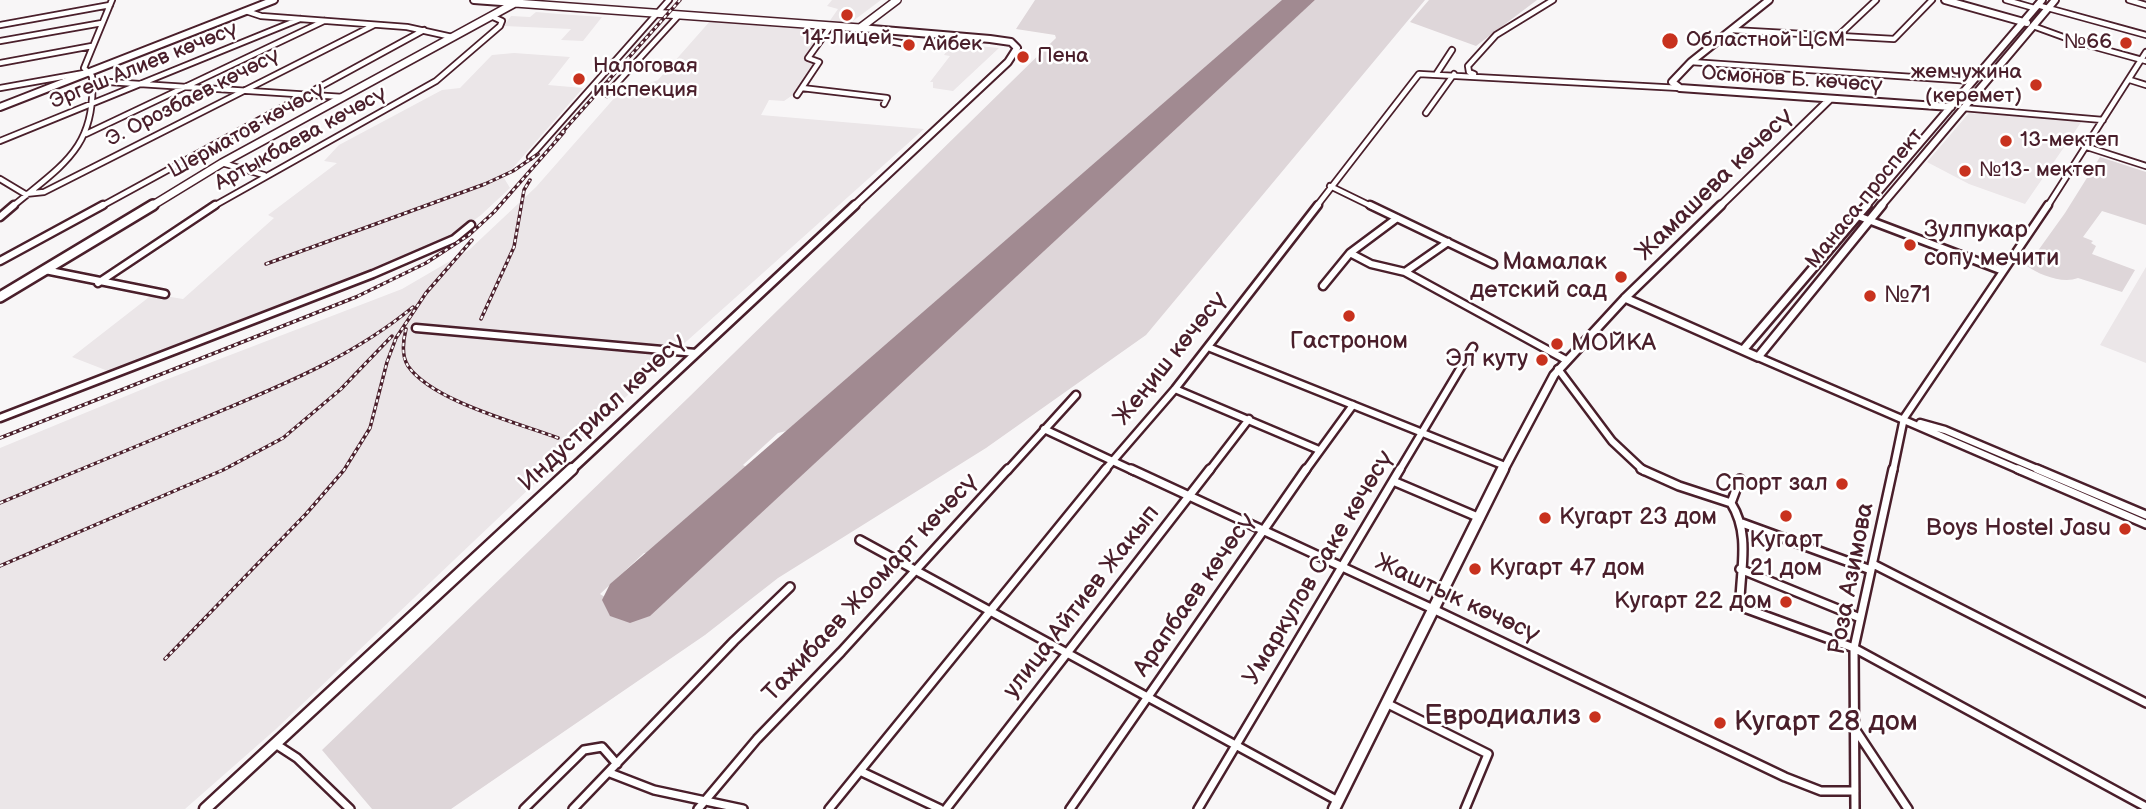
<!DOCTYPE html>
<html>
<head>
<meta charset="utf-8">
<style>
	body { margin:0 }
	canvas { display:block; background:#f8f6f7 }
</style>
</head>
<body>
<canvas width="2146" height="809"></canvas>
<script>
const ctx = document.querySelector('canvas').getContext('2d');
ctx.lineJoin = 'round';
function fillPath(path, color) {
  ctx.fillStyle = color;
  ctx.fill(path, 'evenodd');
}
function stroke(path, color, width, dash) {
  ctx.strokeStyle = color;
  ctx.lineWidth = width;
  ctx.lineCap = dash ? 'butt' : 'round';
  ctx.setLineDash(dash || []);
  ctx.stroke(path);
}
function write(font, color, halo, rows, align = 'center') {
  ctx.font = font + ' "Balsamiq Sans",sans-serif';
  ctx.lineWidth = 5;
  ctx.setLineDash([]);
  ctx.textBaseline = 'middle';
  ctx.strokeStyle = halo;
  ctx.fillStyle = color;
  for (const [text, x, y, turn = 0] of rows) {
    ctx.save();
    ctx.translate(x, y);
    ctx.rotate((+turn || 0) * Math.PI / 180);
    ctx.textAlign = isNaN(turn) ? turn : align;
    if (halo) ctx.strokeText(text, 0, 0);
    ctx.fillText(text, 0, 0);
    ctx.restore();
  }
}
const built = new Path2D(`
	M 832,0 L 881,0 L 853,21 L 842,22 L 829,22 L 838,9 L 827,6 Z
	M 536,12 L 559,14 L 602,17 L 583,41 L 561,40 L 571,29 L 504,26 L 511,16 L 530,17 Z
	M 711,20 L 828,29 L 806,58 L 819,64 L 803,88 L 784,101 L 769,100 L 761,115 L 924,129 L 650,374 L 276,729 L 185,809 L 0,809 L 0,448 L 160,382 L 402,289 L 469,250 L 536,187 L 617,95 L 658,80 Z
	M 954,40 L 960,40 L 958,44 L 999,48 L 953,91 L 933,88 L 933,82 L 930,82 L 950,56 L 944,55 Z
	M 514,53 L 570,57 L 548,85 L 583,88 L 504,178 L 510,188 L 481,215 L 449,239 L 108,371 L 72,357 L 153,294 L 183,299 L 274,218 L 268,215 L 337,163 L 324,161 L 339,145 L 442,90 L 460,88 L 492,55 Z
	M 1969,113 L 2082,121 L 2025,204 L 1969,184 L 1927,162 Z
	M 2146,267 L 2146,363 L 2100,345 Z`);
const green = new Path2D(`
	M 1035,0 L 1286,0 L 799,428 L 778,433 L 743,465 L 751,470 L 658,552 L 644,553 L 600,594 L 636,616 L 1315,0 L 1425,0 L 1146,335 L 986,448 L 778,578 L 705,635 L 451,809 L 372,809 L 322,750 L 688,398 L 1056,38 L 1055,35 L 1016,29 Z
	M 1429,0 L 1537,0 L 1476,46 L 1410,22 Z
	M 2100,157 L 2146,172 L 2146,225 L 2102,211 L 2083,237 L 2093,241 L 2091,243 L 2096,246 L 2092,254 L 2135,270 L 2122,292 L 2078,278 C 2063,284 2039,275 2027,266 L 2065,213 Z`);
const runway = new Path2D(`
	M 1282,0 L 1315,0 L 650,616 L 630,623 L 610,616 L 602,600 L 610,584 Z`);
const streetFar2 = new Path2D(`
	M 2006,0 L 2034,8
	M 2129,0 L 2146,5
	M 2037,5 L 2146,35
	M 246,11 L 261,16 L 407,27 L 452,37
	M 0,25 L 110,5
	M 2033,26 L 2077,42 L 2146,61
	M 1732,30 L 1894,39 L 1932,0
	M 890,31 L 885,40 L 906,44
	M 1839,35 L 1876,0
	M 0,41 L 102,23
	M 1691,62 L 1972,81
	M 0,63 L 92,46
	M 1437,73 L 1452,50
	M 1474,74 L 1469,72 L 1468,66 L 1496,35 L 1553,0
	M 2130,80 L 2146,85
	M 93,81 L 343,97
	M 0,88 L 84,73
	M 802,88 L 887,98 L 884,104
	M 607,94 L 679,15
	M 797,95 L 819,62 L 808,58 L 831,26
	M 1963,108 L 2103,120
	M 1426,113 L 1454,74
	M 86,134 L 324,21
	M 0,141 L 300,19
	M 2087,147 L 2146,166
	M 530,157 L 669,0
	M 222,163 L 264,175
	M 0,179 L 25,194 L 44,192 L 374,25
	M 1330,186 L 1373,207
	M 12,207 C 62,165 97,148 92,76 L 84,68 L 112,0
	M 100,207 L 424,30
	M 212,207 L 436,81 L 500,26 L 502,21 L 491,16
	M 1316,207 L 1419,74 L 1680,88
	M 2047,207 L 2146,52`);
const streetFar1 = new Path2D(`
	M 1370,205 L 1493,264
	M 1858,216 L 2003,271
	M 0,217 L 14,205
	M 1350,253 L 1397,218
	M 0,261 L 103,205
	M 45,270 L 165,294
	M 1405,272 L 1448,242
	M 98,283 L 215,205
	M 1323,286 L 1350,253 L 1371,264 L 1405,272 L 1566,360
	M 416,328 L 696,353
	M 1208,347 L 1505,466
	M 1758,357 L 2022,471
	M 1558,369 L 1612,441 L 1644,471
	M 1175,389 L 1319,450
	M 0,418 L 373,274 L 454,239 L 471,225
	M 1920,423 L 1945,430 L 2042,471
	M 1044,429 L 1134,471
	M 1007,471 L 1076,395
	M 1104,471 L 1175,389 L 1318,205
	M 1209,471 L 1249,419
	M 1305,471 L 1353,405
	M 1399,471 L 1473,347
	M 1893,471 L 1904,418 L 2048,205`);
const street = new Path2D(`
	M 1131,469 L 1433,609 L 1785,777 L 1821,791 L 1855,791
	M 1641,469 L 1679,486 L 1731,503 C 1750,533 1741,567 1740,600 L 1747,609 L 1854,648 L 2146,807
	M 2018,469 L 2146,524
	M 2037,469 L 2146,515
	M 1393,481 L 1480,518
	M 1731,503 L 1740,479
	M 1742,523 L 1871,570
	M 860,540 L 1338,801
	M 1873,564 L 2146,703
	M 1740,569 L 1860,618
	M 1386,703 L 1488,754 L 1465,809
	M 1855,729 L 1908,809
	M 277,745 L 297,758 L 350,809
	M 860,771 L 940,809
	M 610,773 L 654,790 L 743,809
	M 524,809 L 584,750 L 602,747 L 617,764
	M 573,809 L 734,641 L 790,587
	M 698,809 L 757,739 L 841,652 L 1008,469
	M 829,809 L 1106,469
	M 946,809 L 1210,469
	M 1070,809 L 1306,469
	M 1198,809 L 1400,469
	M 1855,809 L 1854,648 L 1893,469`);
const secondaryFar2 = new Path2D(`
	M 474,0 L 515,3
	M 1769,0 L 1691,62 L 1672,82 L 1680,88 L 1951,107
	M 1945,0 L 2027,23
	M 0,107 L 274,0
	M 853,207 L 1008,62 L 1017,48 L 1011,42 L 990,39 L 860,28
	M 1719,207 L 1830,99
	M 1865,207 L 2042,0
	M 1880,207 L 2055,0`);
const secondaryFar1 = new Path2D(`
	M 1625,298 L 1758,357 L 1882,205
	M 1743,350 L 1867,205
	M 570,471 L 855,205
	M 1503,471 L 1554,375 L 1625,298 L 1721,205`);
const secondary = new Path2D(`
	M 205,809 L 572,469
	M 1334,809 L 1503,469`);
const primaryFar1 = new Path2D(`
	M 150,207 L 222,163 L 515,3 L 860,28 L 897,0`);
const primary = new Path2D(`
	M 0,297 L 153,205`);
const rail = new Path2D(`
	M 557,138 L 680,0
	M 266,264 L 485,184 L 513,171 L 538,154
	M 481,319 L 514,247 L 524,190 L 530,180
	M 406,329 C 403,341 401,355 408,366 C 432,401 518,423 558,438
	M 0,438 L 356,297 L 426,263 L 469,235 L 494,212 L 564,132
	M 0,503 C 67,475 135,447 202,419 C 277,387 350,359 413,307
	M 0,566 L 223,470 L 283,438 L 341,389 L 392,336
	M 165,659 L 306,514 L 344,470 L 370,428 L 387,362 L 396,338 L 426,293 L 472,240`);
const markers = [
	[847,15,7,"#c8321e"],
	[1670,41,9,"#c8321e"],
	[2126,43,7,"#c8321e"],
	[909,45,7,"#c8321e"],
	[1023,57,7,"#c8321e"],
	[579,79,7,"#c8321e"],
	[2036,85,7,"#c8321e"],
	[2006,141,7,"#c8321e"],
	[1965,171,7,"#c8321e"],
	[1910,245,7,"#c8321e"],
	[1621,277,7,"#c8321e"],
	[1870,296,7,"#c8321e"],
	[1349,316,7,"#c8321e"],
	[1557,344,7,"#c8321e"],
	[1542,360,7,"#c8321e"],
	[1842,484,7,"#c8321e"],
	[1786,516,7,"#c8321e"],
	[1545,518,7,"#c8321e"],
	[2125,529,7,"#c8321e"],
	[1475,569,7,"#c8321e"],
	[1786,602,7,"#c8321e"],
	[1595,717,7,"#c8321e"],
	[1720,723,7,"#c8321e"]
];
const farPoinames = [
	["14-Лицей",847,39,"center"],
	["Областной ЦСМ",1686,41],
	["№66",2112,43,"right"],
	["Айбек",923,45],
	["Пена",1037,57],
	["Налоговая",593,67],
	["инспекция",593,91],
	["жемчужина",2022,73,"right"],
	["(керемет)",2022,97,"right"],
	["13-мектеп",2020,141],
	["№13- мектеп",1979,171]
];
const farStreetnames = [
	["Эргеш Алиев көчөсү",144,66,-22],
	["Осмонов Б. көчөсү",1792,80,4],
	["Э. Орозбаев көчөсү",193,98,-27],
	["Шерматов көчөсү",247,131,-29],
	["Артыкбаева көчөсү",301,139,-29],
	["Манаса проспект",1865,199,-51]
];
const streetNames = [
	["Жамашева көчөсү",1715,185,-44],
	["Жеңиш көчөсү",1171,359,-51],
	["Индустриал көчөсү",603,413,-43],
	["Умаркулов Саке көчөсү",1319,568,-59],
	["Роза Азимова",1852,579,-79],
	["Тажибаев Жоомарт көчөсү",871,588,-47],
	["Арапбаев көчөсү",1195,595,-55],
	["Жаштык көчөсү",1457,599,25],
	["улица Айтиев Жакып",1082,602,-52]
];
const poiNames = [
	["Зулпукар",1924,231],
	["сопу мечити",1924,259],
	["Мамалак",1607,263,"right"],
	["детский сад",1607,291,"right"],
	["№71",1884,296],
	["Гастроном",1349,342,"center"],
	["МОЙКА",1571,344],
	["Эл куту",1528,360,"right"],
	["Спорт зал",1828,484,"right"],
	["Кугарт 23 дом",1559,518],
	["Boys Hostel Jasu",2111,529,"right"],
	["Кугарт",1786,541,"center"],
	["21 дом",1786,569,"center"],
	["Кугарт 47 дом",1489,569],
	["Кугарт 22 дом",1772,602,"right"]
];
const nearPoinames = [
	["Евродиализ",1581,717],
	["Кугарт 28 дом",1734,723,"left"]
];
fillPath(built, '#ebe6e8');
fillPath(green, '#ded6d9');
fillPath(runway, '#a18a91');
stroke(streetFar2, '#4a1f2b', 8);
stroke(streetFar1, '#4a1f2b', 11);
stroke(street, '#4a1f2b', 12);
stroke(secondaryFar2, '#4a1f2b', 10);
stroke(secondaryFar1, '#4a1f2b', 12);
stroke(secondary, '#4a1f2b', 15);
stroke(primaryFar1, '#4a1f2b', 10);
stroke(primary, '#4a1f2b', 14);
stroke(streetFar2, '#fff', 4.5);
stroke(streetFar1, '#fff', 6);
stroke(street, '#fff', 7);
stroke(secondaryFar2, '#fff', 6);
stroke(secondaryFar1, '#fff', 7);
stroke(secondary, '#fff', 10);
stroke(primaryFar1, '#fff', 7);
stroke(primary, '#fff', 9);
stroke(rail, '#4a1f2b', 3.5);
stroke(rail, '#fff', 2, [3.5]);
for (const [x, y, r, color] of markers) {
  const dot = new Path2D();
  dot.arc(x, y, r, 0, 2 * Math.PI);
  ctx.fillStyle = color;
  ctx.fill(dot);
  stroke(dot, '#fff', 2.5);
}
write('21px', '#4a1f2b', '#fff', farPoinames, 'left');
write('21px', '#4a1f2b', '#fff', farStreetnames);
write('24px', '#4a1f2b', '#fff', streetNames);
write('24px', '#4a1f2b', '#fff', poiNames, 'left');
write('28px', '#4a1f2b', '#fff', nearPoinames, 'right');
</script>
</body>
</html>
